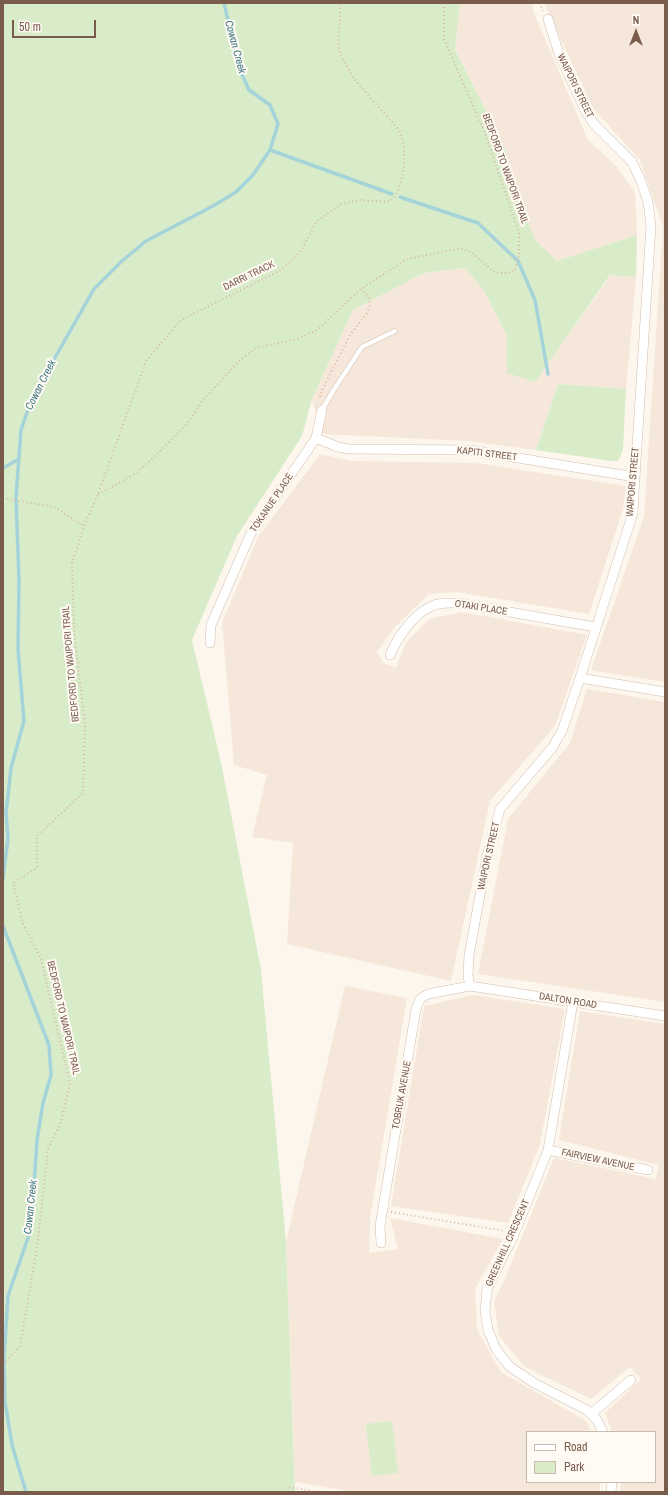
<!DOCTYPE html>
<html>
<head>
<meta charset="utf-8">
<style>
	body { margin:0 }
	#map { position:relative; width:668px; height:1495px; overflow:hidden; background:#fdf6ec; font-family:"Archivo Narrow",sans-serif }
	canvas { display:block }
	.frame { position:absolute; inset:0; border:4px solid #7a5c4d; pointer-events:none }
	.legend { position:absolute; left:526px; top:1431px; width:130px; height:52px; box-sizing:border-box; background:#fffaf3; border:1px solid #cabbb1; margin:0; padding:5px 7px; list-style:none; font-size:12px; color:#7a5c4d }
	.legend li { display:flex; align-items:center; gap:8px; height:20px }
	.legend b { width:20px; border:1px solid #cabbb1 }
	.north { position:absolute; left:616px; top:12px; width:40px; height:40px; -webkit-text-stroke:3px #fffaf3; paint-order:stroke; rotate:0deg; font-size:11px; font-weight:700; line-height:16px; text-align:center; color:#7a5c4d }
	.north::after { content:''; display:block; margin:auto; width:14px; height:18px; background:#7a5c4d; clip-path:polygon(50% 0,100% 100%,50% 72%,0 100%) }
	.scale { position:absolute; left:12px; top:20px; width:84px; height:18px; box-sizing:border-box; border:2px solid #7a5c4d; border-top:0; padding-left:5px; font-size:12px; line-height:14px; white-space:nowrap; color:#7a5c4d; -webkit-text-stroke:3px #fffaf3; paint-order:stroke }
</style>
</head>
<body>
<div id="map">
<canvas width="668" height="1495"></canvas>
<div class="frame"></div>
<ul class="legend">
<li><b style="height:5px;background:#fff"></b>Road</li>
<li><b style="height:11px;background:#d8ecc9"></b>Park</li>
</ul>
<div class="north">N</div>
<div class="scale">50 m</div>
</div>
<script>
const ctx = document.querySelector('canvas').getContext('2d');
ctx.lineJoin = 'round';
function fillPath(path, color) {
  ctx.fillStyle = color;
  ctx.fill(path, 'evenodd');
}
function stroke(path, color, width, dash) {
  ctx.strokeStyle = color;
  ctx.lineWidth = width;
  ctx.lineCap = dash ? 'butt' : 'round';
  ctx.setLineDash(dash || []);
  ctx.stroke(path);
}
function write(font, color, halo, rows, align = 'center') {
  ctx.font = font + ' "Archivo Narrow",sans-serif';
  ctx.lineWidth = 4;
  ctx.setLineDash([]);
  ctx.textBaseline = 'middle';
  ctx.strokeStyle = halo;
  ctx.fillStyle = color;
  for (const [text, x, y, turn = 0] of rows) {
    ctx.save();
    ctx.translate(x, y);
    ctx.rotate((+turn || 0) * Math.PI / 180);
    ctx.textAlign = isNaN(turn) ? turn : align;
    if (halo) ctx.strokeText(text, 0, 0);
    ctx.fillText(text, 0, 0);
    ctx.restore();
  }
}
const residential = new Path2D(`
	M 460,3 L 532,3 L 534,13 L 588,140 L 616,166 L 635,192 L 637,235 L 557,261 L 535,240 L 514,185 L 506,150 L 455,48 Z
	M 544,3 L 665,3 L 665,682 L 591,670 L 644,516 L 663,227 L 640,160 L 593,108 Z
	M 465,268 L 483,289 L 507,336 L 507,373 L 535,382 L 611,275 L 636,277 L 626,389 L 558,384 L 536,450 L 468,441 L 322,434 L 312,399 L 353,310 L 424,273 Z
	M 320,454 L 351,461 L 476,463 L 626,486 L 623,509 L 589,614 L 457,592 L 429,594 L 394,628 L 377,652 L 383,663 L 396,668 L 405,644 L 429,619 L 462,612 L 587,635 L 555,726 L 490,801 L 451,981 L 287,944 L 293,843 L 252,837 L 267,775 L 234,765 L 222,623 L 258,537 Z
	M 587,689 L 665,702 L 665,1002 L 478,974 L 508,819 L 570,743 Z
	M 345,986 L 407,998 L 370,1218 L 369,1253 L 398,1249 L 390,1218 L 503,1239 L 475,1289 L 477,1330 L 501,1372 L 586,1421 L 591,1432 L 527,1432 L 527,1482 L 600,1482 L 600,1492 L 354,1492 L 295,1482 L 286,1242 Z
	M 473,995 L 565,1009 L 540,1144 L 508,1223 L 391,1206 L 424,1006 Z
	M 580,1011 L 665,1024 L 665,1492 L 620,1492 L 621,1482 L 655,1482 L 655,1432 L 612,1432 L 605,1413 L 641,1379 L 630,1367 L 591,1399 L 525,1367 L 499,1336 L 494,1301 L 506,1276 L 554,1158 L 656,1179 L 659,1165 L 559,1140 Z`);
const green = new Path2D(`
	M 3,3 L 460,3 L 455,49 L 506,150 L 514,185 L 535,240 L 557,261 L 637,235 L 636,277 L 610,275 L 535,382 L 507,373 L 507,336 L 483,289 L 465,268 L 424,273 L 353,310 L 312,399 L 302,436 L 237,536 L 192,640 L 222,767 L 261,970 L 286,1242 L 295,1492 L 3,1492 Z
	M 558,384 L 626,389 L 623,450 L 618,461 L 612,461 L 536,450 Z
	M 392,1421 L 398,1473 L 372,1476 L 366,1424 Z`);
const stream = new Path2D(`
	M 270,150 L 392,194
	M 400,197 L 478,223 L 518,261 L 535,300 L 548,374
	M 3,468 L 19,459
	M 3,879 L 8,838 L 6,813 L 11,768 L 24,721 L 18,649 L 19,580 L 16,497 L 21,430 L 32,398 L 94,289 L 122,261 L 146,241 L 213,206 L 236,192 L 253,175 L 270,150 L 278,124 L 270,105 L 249,90 L 239,68 L 224,3
	M 3,926 L 49,1045 L 51,1075 L 43,1103 L 37,1140 L 31,1229 L 8,1296 L 4,1358 L 5,1402 L 12,1445 L 26,1492`);
const path = new Path2D(`
	M 540,3 L 543,11
	M 320,397 L 320,394 L 350,335 L 367,313 L 370,305 L 369,298 L 361,289
	M 98,494 L 114,486 L 137,472 L 154,457 L 187,424 L 203,400 L 240,360 L 256,348 L 297,339 L 317,330 L 361,289 L 407,259 L 461,248 L 472,253 L 495,273 L 507,273 L 515,271 L 519,256 L 519,233 L 485,133 L 444,39 L 444,6 L 445,3
	M 3,498 L 54,507 L 84,526
	M 391,1212 L 505,1231
	M 3,1364 L 20,1346 L 37,1247 L 48,1149 L 61,1122 L 70,1084 L 41,959 L 23,924 L 13,883 L 37,868 L 37,836 L 83,793 L 85,725 L 74,631 L 72,563 L 84,526 L 98,494 L 146,361 L 181,320 L 281,270 L 301,251 L 316,222 L 341,204 L 360,200 L 386,202 L 394,199 C 405,177 408,154 399,130 L 354,79 L 341,55 L 338,42 L 340,18 L 340,3
	M 289,1487 L 317,1492`);
const lane = new Path2D(`
	M 322,410 L 333,391 L 362,347 L 395,331`);
const street = new Path2D(`
	M 316,438 L 338,447 L 349,449 L 469,450 L 635,477
	M 210,643 L 211,625 L 251,533 L 316,438 L 322,410
	M 390,655 C 397,638 413,615 430,607 C 438,602 448,603 458,603 L 595,627
	M 580,678 L 665,692
	M 470,986 L 468,976 L 469,955 L 487,857 L 500,809 L 552,748 L 562,731 L 580,678 L 633,513 L 634,493 L 651,226 L 648,202 L 641,181 L 632,162 L 594,124 L 585,110 L 559,54 L 548,19
	M 573,1002 L 548,1150 L 513,1237 L 498,1266 L 487,1289 L 485,1311 L 488,1330 L 496,1349 L 509,1366 L 534,1383 L 587,1410 L 597,1420 L 603,1432
	M 548,1150 L 648,1170
	M 381,1243 L 380,1226 L 416,1009 L 420,999 L 428,994 L 470,986 L 665,1016
	M 591,1414 L 631,1380
	M 611,1492 L 612,1482`);
const streetNames = [
	["WAIPORI STREET",575,86,64],
	["BEDFORD TO WAIPORI TRAIL",505,169,70],
	["DARRI TRACK",249,276,-26],
	["KAPITI STREET",487,454,7],
	["WAIPORI STREET",633,482,-85],
	["TOKANUE PLACE",272,503,-56],
	["OTAKI PLACE",481,608,9],
	["BEDFORD TO WAIPORI TRAIL",71,664,-95],
	["WAIPORI STREET",489,856,-77],
	["DALTON ROAD",568,1001,9],
	["BEDFORD TO WAIPORI TRAIL",63,1018,77],
	["TOBRUK AVENUE",402,1095,-80],
	["FAIRVIEW AVENUE",598,1160,12],
	["GREENHILL CRESCENT",508,1243,-66]
];
const waterNames = [
	["Cowan Creek",235,47,75],
	["Cowan Creek",41,385,-63],
	["Cowan Creek",31,1207,-84]
];
fillPath(residential, '#f5e8da');
fillPath(green, '#d8ecc9');
stroke(stream, '#a5d3da', 3.5);
stroke(lane, '#d1beb0', 5.5);
stroke(street, '#d1beb0', 10);
stroke(path, '#d9b8a5', 2, [1, 3]);
stroke(lane, '#fff', 4.5);
stroke(street, '#fff', 9);
write('10px', '#7a5c4d', '#fffaf3', streetNames);
write('italic 11px', '#437c86', '#fffaf3', waterNames);
</script>
</body>
</html>
